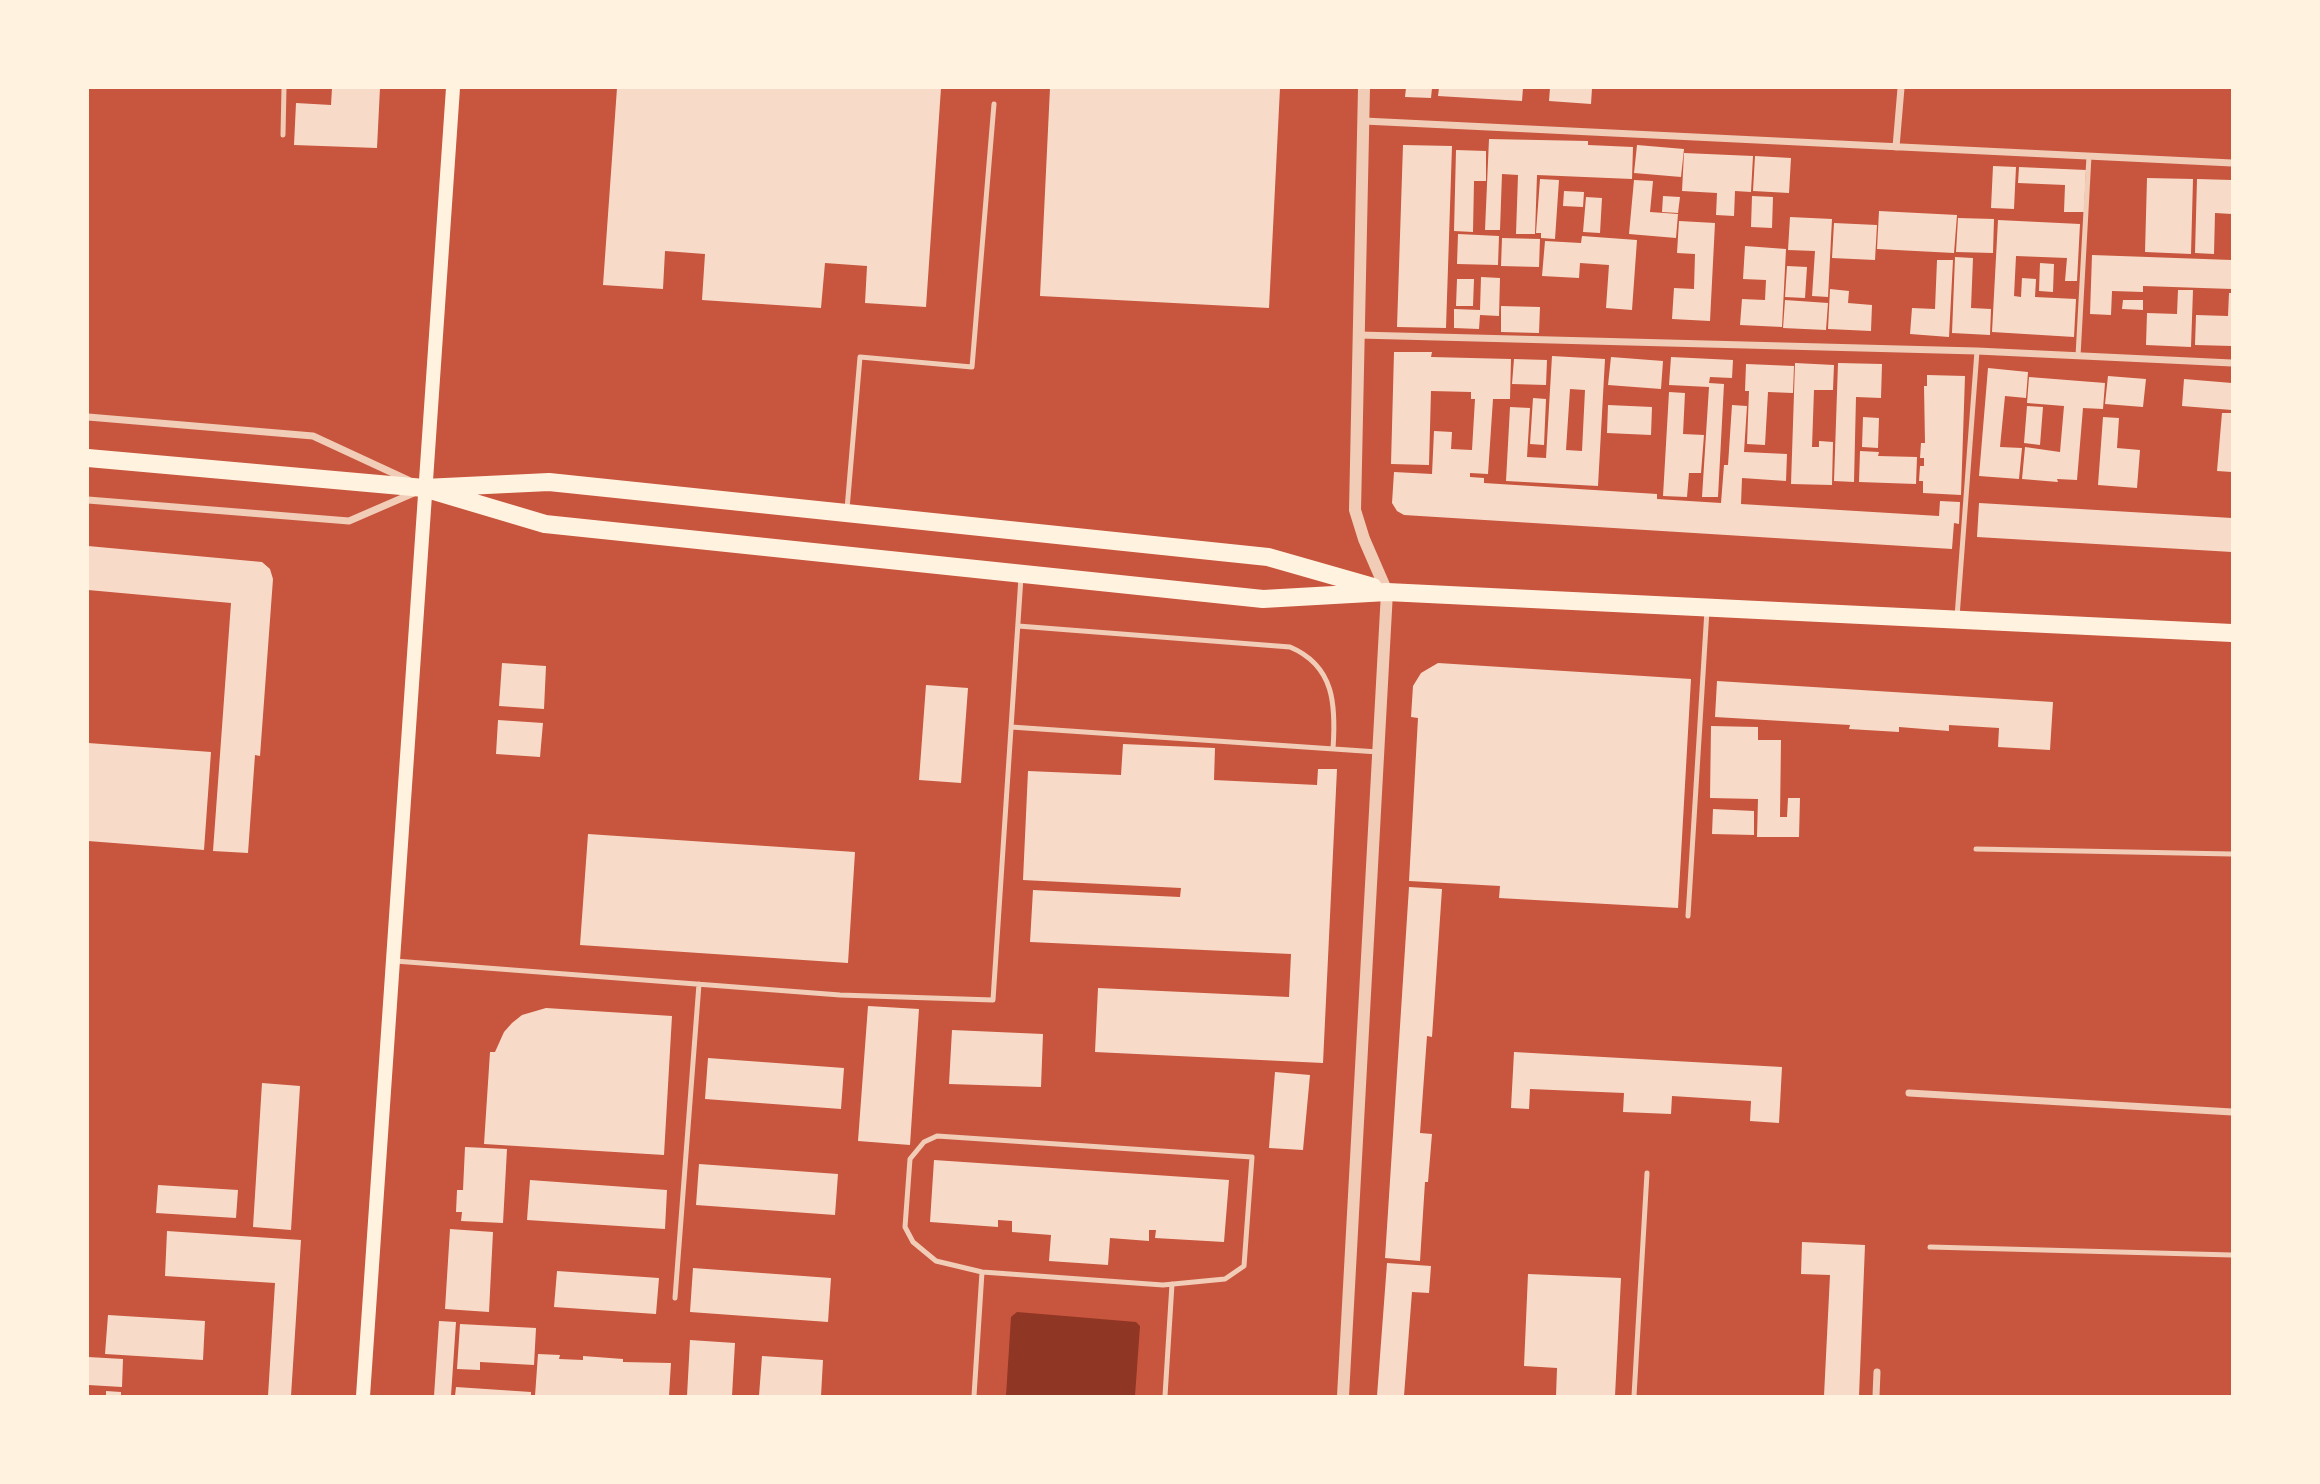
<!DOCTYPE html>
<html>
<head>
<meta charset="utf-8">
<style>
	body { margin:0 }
	#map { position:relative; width:2320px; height:1484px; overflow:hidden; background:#c8553d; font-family:Quicksand,sans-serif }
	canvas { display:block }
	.frame { position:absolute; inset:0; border:89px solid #fff3e0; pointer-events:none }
</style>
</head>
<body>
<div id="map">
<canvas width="2320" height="1484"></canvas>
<div class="frame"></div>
</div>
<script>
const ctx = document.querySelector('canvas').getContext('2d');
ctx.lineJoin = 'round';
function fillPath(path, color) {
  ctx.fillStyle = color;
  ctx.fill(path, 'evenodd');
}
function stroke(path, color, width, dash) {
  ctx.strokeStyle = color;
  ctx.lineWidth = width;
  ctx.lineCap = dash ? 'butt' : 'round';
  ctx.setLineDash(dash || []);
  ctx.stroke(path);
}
const water = new Path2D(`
	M 1017,1312 L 1136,1322 L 1140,1326 L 1135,1396 L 1006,1396 L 1011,1317 Z`);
const building = new Path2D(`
	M 332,88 L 380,88 L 377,148 L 294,145 L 296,103 L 331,105 Z
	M 617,88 L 941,88 L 926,307 L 865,303 L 867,266 L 825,263 L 821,308 L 702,300 L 705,254 L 665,251 L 663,289 L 603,285 Z
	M 1050,88 L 1280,88 L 1269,308 L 1040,296 Z
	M 1406,88 L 1432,88 L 1431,98 L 1405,97 Z
	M 1439,88 L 1523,88 L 1522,101 L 1438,96 Z
	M 1550,88 L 1592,88 L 1591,104 L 1549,101 Z
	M 1489,139 L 1588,141 L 1588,145 L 1633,147 L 1632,179 L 1537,175 L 1535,234 L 1516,234 L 1518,175 L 1502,174 L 1500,230 L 1485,230 Z
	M 1403,145 L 1452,146 L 1446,328 L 1397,327 Z
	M 1637,145 L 1684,149 L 1681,177 L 1634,173 Z
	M 1456,150 L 1486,151 L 1486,181 L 1474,181 L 1473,232 L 1454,231 Z
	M 1684,153 L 1753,156 L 1751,192 L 1735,191 L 1734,216 L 1716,215 L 1717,193 L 1682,191 Z
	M 1755,156 L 1791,158 L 1789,193 L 1753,191 Z
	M 1993,166 L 2016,167 L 2014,209 L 1991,208 Z
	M 2019,167 L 2086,170 L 2084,212 L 2064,212 L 2065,185 L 2018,183 Z
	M 2147,178 L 2193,179 L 2191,254 L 2145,252 Z
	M 1540,179 L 1559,180 L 1555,239 L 1541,238 L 1541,233 L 1536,233 Z
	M 2197,179 L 2232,180 L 2232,214 L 2215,213 L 2214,254 L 2195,253 Z
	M 1634,180 L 1653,181 L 1650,212 L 1678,214 L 1676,238 L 1629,234 Z
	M 1564,191 L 1584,192 L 1583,207 L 1563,206 Z
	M 1663,196 L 1680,197 L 1678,213 L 1662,212 Z
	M 1752,196 L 1773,197 L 1772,228 L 1751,227 Z
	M 1586,197 L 1602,198 L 1600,233 L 1583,232 Z
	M 1879,211 L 1957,215 L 1954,253 L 1877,249 Z
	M 1790,217 L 1832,219 L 1828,297 L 1812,296 L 1815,251 L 1788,250 Z
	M 1958,218 L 1994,219 L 1993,253 L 1956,252 Z
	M 1998,220 L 2080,224 L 2077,281 L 2065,281 L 2067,258 L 2016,256 L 2014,296 L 2021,297 L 2022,278 L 2036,279 L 2035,297 L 2076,299 L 2074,337 L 1992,332 Z
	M 1679,221 L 1715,223 L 1710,321 L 1672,319 L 1674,288 L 1694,289 L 1695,254 L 1677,253 Z
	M 1834,223 L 1877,225 L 1875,260 L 1832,258 Z
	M 1458,234 L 1499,236 L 1498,265 L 1457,264 Z
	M 1582,236 L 1637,240 L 1632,310 L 1606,308 L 1609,265 L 1580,263 L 1579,278 L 1542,276 L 1545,241 L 1581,243 Z
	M 1502,238 L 1540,239 L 1539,267 L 1501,266 Z
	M 1745,246 L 1786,249 L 1782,327 L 1740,325 L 1742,299 L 1765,300 L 1766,280 L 1743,279 Z
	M 2092,255 L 2232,260 L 2232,289 L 2143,286 L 2143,292 L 2112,291 L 2111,315 L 2090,314 Z
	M 1955,257 L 1973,258 L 1971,308 L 1991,309 L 1990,335 L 1952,333 Z
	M 1937,260 L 1953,260 L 1949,337 L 1910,334 L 1912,308 L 1935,309 Z
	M 2040,263 L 2054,264 L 2053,292 L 2039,291 Z
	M 1787,266 L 1807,267 L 1805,298 L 1785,297 Z
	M 1481,277 L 1500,278 L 1499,316 L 1480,315 L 1479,329 L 1454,328 L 1454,309 L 1480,310 Z
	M 1457,279 L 1474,279 L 1473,306 L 1456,306 Z
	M 1830,289 L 1849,291 L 1848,303 L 1872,305 L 1871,331 L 1828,329 Z
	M 2178,290 L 2193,290 L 2191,347 L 2146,345 L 2147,313 L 2177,314 Z
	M 2229,293 L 2232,293 L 2232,346 L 2195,345 L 2196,315 L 2228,316 Z
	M 1785,300 L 1828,303 L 1826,330 L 1783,328 Z
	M 2123,300 L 2143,300 L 2143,310 L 2122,309 Z
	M 1501,306 L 1540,307 L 1539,333 L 1501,332 Z
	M 1394,352 L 1432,352 L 1431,357 L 1511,359 L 1510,399 L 1493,399 L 1488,474 L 1470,473 L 1470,477 L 1484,478 L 1484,483 L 1657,494 L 1657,499 L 1721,503 L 1724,465 L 1728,465 L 1732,405 L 1747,406 L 1744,452 L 1787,454 L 1786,481 L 1742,478 L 1741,504 L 1939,516 L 1940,501 L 1960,502 L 1959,524 L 1954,523 L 1952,549 L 1404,515 L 1397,511 L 1392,503 L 1394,472 L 1432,474 L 1434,431 L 1452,432 L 1451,449 L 1472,450 L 1475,399 L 1471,399 L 1471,392 L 1431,391 L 1429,465 L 1391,464 Z
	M 1552,356 L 1605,359 L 1598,486 L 1506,481 L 1510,407 L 1530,408 L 1527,457 L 1546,458 ZM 1570,389 L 1585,390 L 1582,451 L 1566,450 Z
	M 1611,357 L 1663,361 L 1661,389 L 1608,385 Z
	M 1671,357 L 1733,360 L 1732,378 L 1710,377 L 1709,383 L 1724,384 L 1718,497 L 1702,497 L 1709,387 L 1669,385 Z
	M 1514,359 L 1547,360 L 1546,385 L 1512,384 Z
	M 1795,363 L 1834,365 L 1833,390 L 1814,390 L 1812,447 L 1819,447 L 1819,441 L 1833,442 L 1832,485 L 1791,484 Z
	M 1838,363 L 1882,364 L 1881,398 L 1856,397 L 1854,482 L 1834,481 Z
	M 1746,364 L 1794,366 L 1793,393 L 1768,392 L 1765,445 L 1747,444 L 1749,391 L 1745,391 Z
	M 1988,368 L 2028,372 L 2026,398 L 2005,396 L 2000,447 L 2022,448 L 2019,479 L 1979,476 Z
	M 1927,375 L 1965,376 L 1961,495 L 1923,493 L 1923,481 L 1919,481 L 1920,466 L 1924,466 L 1924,458 L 1920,458 L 1921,443 L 1925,443 L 1924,386 L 1927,386 Z
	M 2108,376 L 2146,379 L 2143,407 L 2105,404 Z
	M 2029,377 L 2105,383 L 2103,409 L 2083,408 L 2077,480 L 2057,479 L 2058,482 L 2022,479 L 2025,447 L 2060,452 L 2064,406 L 2027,403 Z
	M 2184,379 L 2232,383 L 2232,410 L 2182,406 Z
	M 1669,392 L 1685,393 L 1683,434 L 1704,435 L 1701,473 L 1689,473 L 1687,497 L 1663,496 Z
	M 1533,398 L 1546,399 L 1544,445 L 1530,444 Z
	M 1608,405 L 1652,407 L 1651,435 L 1607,433 Z
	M 2027,406 L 2043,407 L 2040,445 L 2024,443 Z
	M 2222,413 L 2232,413 L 2232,472 L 2217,471 Z
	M 1863,417 L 1879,418 L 1878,448 L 1862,447 Z
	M 2103,417 L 2119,418 L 2117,448 L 2140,450 L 2137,488 L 2098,485 Z
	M 1860,451 L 1879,452 L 1878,456 L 1917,457 L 1916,484 L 1859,482 Z
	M 1979,503 L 2232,518 L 2232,552 L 1977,537 Z
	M 88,546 L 262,562 L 270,569 L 273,579 L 260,756 L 255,755 L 248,853 L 213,851 L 231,603 L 88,590 Z
	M 502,663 L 546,666 L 544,709 L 499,706 Z
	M 1438,663 L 1691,679 L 1678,908 L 1499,898 L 1500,886 L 1409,881 L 1418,718 L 1411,717 L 1413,686 L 1421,673 Z
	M 1717,681 L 2053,702 L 2050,750 L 1998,747 L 1999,728 L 1949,725 L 1949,731 L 1899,727 L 1899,732 L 1849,729 L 1850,725 L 1715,717 Z
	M 926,685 L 968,688 L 961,783 L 919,780 Z
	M 498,720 L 543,723 L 540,757 L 496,754 Z
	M 1711,726 L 1758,727 L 1758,740 L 1781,740 L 1780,817 L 1787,817 L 1788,798 L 1800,798 L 1799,837 L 1757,837 L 1758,799 L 1710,798 Z
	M 88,743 L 211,752 L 204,850 L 88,841 Z
	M 1123,744 L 1215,748 L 1214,780 L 1317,785 L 1318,769 L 1337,769 L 1323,1063 L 1095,1052 L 1098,988 L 1289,997 L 1291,954 L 1030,942 L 1033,890 L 1180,897 L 1181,888 L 1023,880 L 1028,771 L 1121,775 Z
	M 1713,809 L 1754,811 L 1754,835 L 1712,834 Z
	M 588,834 L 855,852 L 848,963 L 580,945 Z
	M 1409,887 L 1442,889 L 1432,1037 L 1427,1036 L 1420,1133 L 1432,1134 L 1428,1182 L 1425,1182 L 1420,1261 L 1385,1258 Z
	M 868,1006 L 919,1009 L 910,1145 L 858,1141 Z
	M 546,1008 L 672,1016 L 664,1155 L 484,1144 L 490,1052 L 495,1052 L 504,1032 L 512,1023 L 522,1015 Z
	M 952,1030 L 1043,1034 L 1041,1087 L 949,1084 Z
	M 1514,1052 L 1782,1067 L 1779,1123 L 1750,1121 L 1751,1101 L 1672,1096 L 1671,1114 L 1623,1112 L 1624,1093 L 1530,1089 L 1529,1109 L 1511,1108 Z
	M 708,1058 L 844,1068 L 841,1109 L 705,1099 Z
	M 1275,1072 L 1310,1075 L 1303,1150 L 1269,1148 Z
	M 262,1083 L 300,1086 L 291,1230 L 253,1227 Z
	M 465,1147 L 507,1149 L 503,1223 L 461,1221 L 462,1212 L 456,1212 L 457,1190 L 463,1190 Z
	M 934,1160 L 1229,1180 L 1224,1242 L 1155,1238 L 1156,1230 L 1149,1230 L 1149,1241 L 1110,1238 L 1108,1265 L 1049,1261 L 1051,1235 L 1012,1232 L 1012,1221 L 998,1220 L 998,1227 L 930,1222 Z
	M 699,1164 L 838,1174 L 835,1215 L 696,1205 Z
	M 530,1180 L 667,1190 L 665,1229 L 527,1220 Z
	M 158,1185 L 238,1190 L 236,1218 L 156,1213 Z
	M 450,1229 L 493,1232 L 489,1312 L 445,1309 Z
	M 167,1231 L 301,1240 L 291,1396 L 268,1396 L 275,1283 L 165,1276 Z
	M 1802,1242 L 1865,1245 L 1859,1396 L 1824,1396 L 1830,1275 L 1801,1274 Z
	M 1387,1263 L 1431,1266 L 1429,1293 L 1412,1292 L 1404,1396 L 1377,1396 Z
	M 693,1268 L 831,1278 L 828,1322 L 690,1312 Z
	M 557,1271 L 659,1278 L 656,1314 L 554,1307 Z
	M 1528,1274 L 1621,1278 L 1615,1396 L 1556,1396 L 1557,1368 L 1524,1366 Z
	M 108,1315 L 205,1321 L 203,1360 L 105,1354 Z
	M 439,1321 L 456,1322 L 451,1396 L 434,1396 Z
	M 460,1324 L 536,1328 L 534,1365 L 480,1362 L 480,1370 L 457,1369 Z
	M 690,1340 L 735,1343 L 732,1396 L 687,1396 Z
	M 538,1354 L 560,1355 L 559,1359 L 583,1360 L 583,1356 L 623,1359 L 623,1362 L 671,1363 L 669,1396 L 535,1396 Z
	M 762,1356 L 823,1360 L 821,1396 L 759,1396 Z
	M 88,1357 L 123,1359 L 122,1387 L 88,1385 Z
	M 456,1387 L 531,1392 L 531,1396 L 455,1396 Z
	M 106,1391 L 121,1392 L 121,1396 L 106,1396 Z`);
const service = new Path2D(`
	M 283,135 L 284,88
	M 2078,356 L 2089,156
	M 847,509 L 860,357 L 972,367 L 994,104
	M 1957,617 L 1977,351
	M 1018,626 L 1290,647 C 1335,666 1336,706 1333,749
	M 1011,727 L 1378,752
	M 1976,849 L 2232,854
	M 1688,916 L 1707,610
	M 395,961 L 840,995 L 993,1000 L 1021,577
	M 937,1136 L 1252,1157 L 1244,1266 L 1225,1279 L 1163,1285 L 982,1272 L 936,1261 L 913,1242 L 905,1227 L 910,1159 L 924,1142 Z
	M 1930,1247 L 2232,1255
	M 675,1298 L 699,984
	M 974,1396 L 982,1272
	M 1165,1396 L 1172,1284
	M 1634,1396 L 1647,1173`);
const minor = new Path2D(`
	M 1364,121 L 2232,163
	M 1896,147 L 1901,88
	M 1359,335 L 1977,351 L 2232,363
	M 88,417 L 313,436 L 408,480
	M 88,500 L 349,521 L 416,492
	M 1909,1093 L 2232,1112
	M 1876,1396 L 1877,1372`);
const tertiary = new Path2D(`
	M 1343,1396 L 1387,592 L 1364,539 L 1355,510 L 1364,88`);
const secondary = new Path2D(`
	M 363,1396 L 453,88`);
const primary = new Path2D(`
	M 88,458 L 424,488 L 549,482 L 1268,557 L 1373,587
	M 424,488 L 545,524 L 1263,599 L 1387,592 L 2232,633`);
fillPath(water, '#8f3625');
fillPath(building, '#f7dbc8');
stroke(service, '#f1ccb7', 5);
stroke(minor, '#f1ccb7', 7);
stroke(tertiary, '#f1ccb7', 12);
stroke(secondary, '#fff3e0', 14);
stroke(primary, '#fff3e0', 18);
</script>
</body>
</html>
